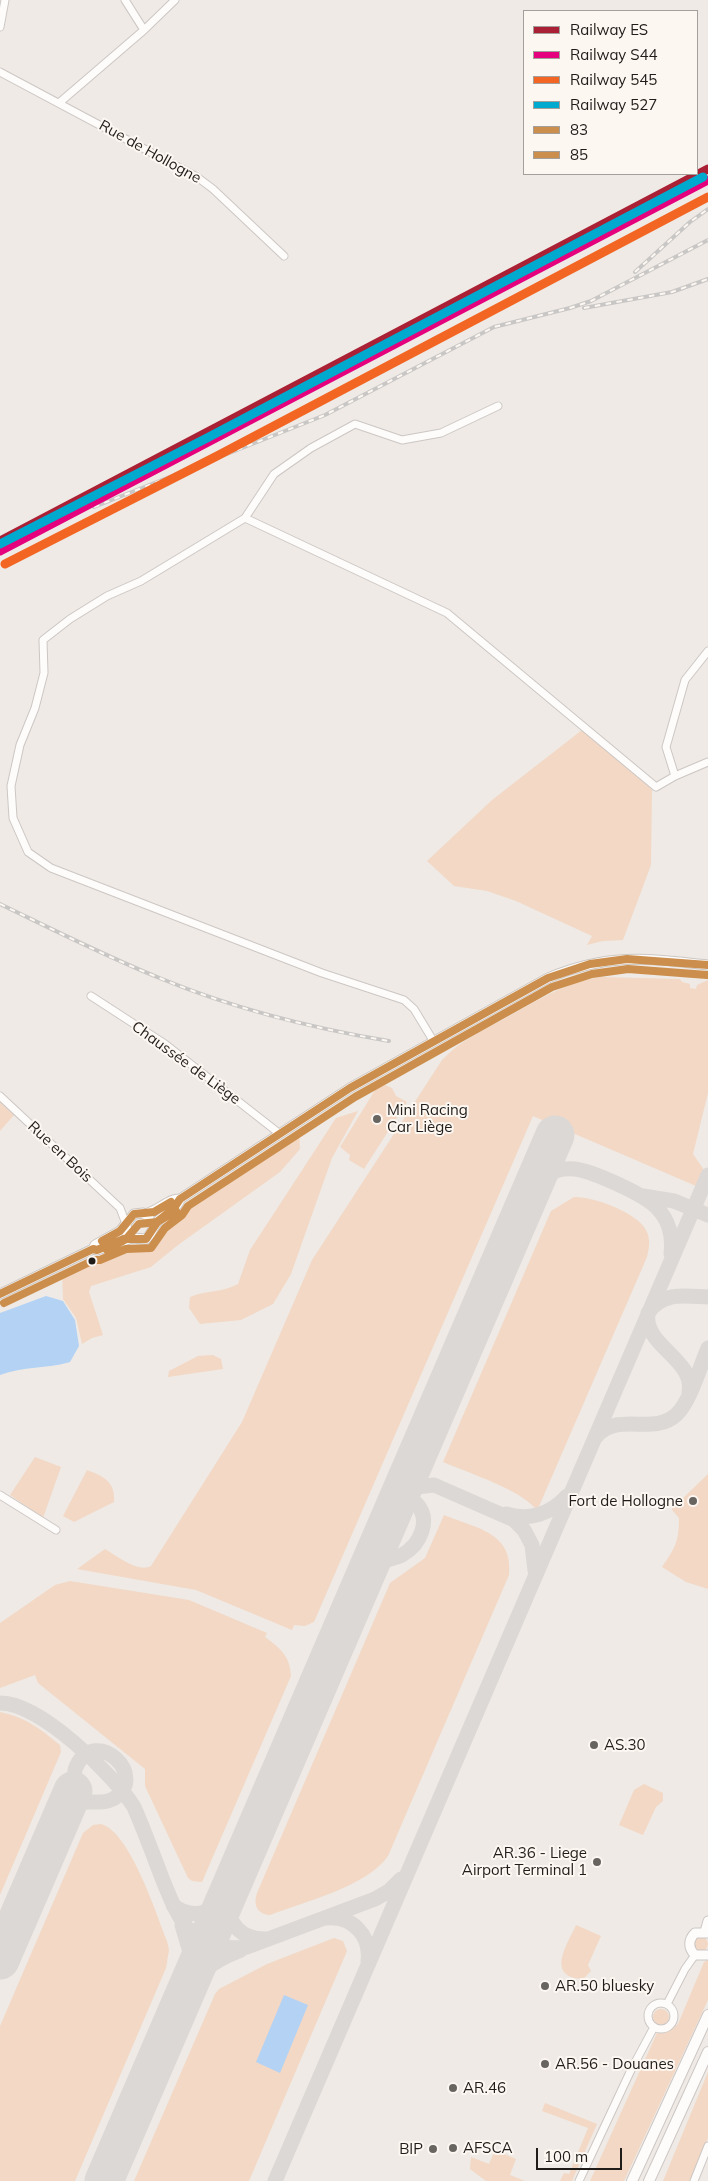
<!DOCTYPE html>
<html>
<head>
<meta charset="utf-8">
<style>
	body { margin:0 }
	#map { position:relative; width:708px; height:2181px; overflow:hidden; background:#efeae5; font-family:Mulish,sans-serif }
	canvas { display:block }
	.legend { position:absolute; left:523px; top:10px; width:175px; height:165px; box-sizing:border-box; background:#fdf7f2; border:1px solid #a59f9b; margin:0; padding:6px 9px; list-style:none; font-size:15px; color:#201c19 }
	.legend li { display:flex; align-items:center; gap:10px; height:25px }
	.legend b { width:25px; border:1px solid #a59f9b }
	.scale { position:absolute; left:536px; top:2148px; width:86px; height:22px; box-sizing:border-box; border:2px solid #201c19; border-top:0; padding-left:6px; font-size:15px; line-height:18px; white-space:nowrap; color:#201c19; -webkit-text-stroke:4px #fdf7f2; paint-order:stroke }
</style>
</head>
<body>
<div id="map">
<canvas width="708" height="2181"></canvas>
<ul class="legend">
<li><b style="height:6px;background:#aa2135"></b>Railway ES</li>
<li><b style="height:6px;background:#e5007d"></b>Railway S44</li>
<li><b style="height:6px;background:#f26522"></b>Railway 545</li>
<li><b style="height:6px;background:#00a9ce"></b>Railway 527</li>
<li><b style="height:6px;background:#cc8e4c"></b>83</li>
<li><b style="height:6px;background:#cc8e4c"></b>85</li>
</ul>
<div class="scale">100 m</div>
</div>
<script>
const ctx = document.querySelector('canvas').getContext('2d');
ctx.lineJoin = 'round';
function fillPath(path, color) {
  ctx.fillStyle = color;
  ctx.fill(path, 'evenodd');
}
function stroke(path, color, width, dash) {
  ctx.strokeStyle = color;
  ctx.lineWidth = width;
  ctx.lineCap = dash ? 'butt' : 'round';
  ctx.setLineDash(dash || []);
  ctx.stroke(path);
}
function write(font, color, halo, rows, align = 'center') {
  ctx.font = font + ' Mulish,sans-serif';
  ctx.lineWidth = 4;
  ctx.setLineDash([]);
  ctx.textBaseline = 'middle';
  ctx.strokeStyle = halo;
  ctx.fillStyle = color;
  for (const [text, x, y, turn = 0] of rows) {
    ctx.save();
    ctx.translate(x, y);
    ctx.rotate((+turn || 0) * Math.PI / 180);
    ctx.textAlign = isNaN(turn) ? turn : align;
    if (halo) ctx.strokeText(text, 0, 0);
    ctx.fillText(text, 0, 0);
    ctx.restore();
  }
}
const green = new Path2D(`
	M 582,730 L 652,788 L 651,865 L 623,940 L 603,941 L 587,945 L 592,936 L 516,901 L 487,891 L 454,886 L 427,861 L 492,800 Z
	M 601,977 L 680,979 L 682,982 L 690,984 L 690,988 L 696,989 L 697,985 L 708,980 L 708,1093 L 693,1154 L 704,1170 L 696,1186 L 533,1116 L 314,1622 L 305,1626 L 294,1625 L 292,1630 L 196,1590 L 77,1569 L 105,1549 C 117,1556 138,1573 151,1566 L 242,1422 L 312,1260 L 442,1060 C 460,1041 483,1030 506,1018 C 536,1001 566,982 601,977 Z
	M 385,1085 L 392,1088 L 396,1096 L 407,1102 L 364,1169 L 349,1160 L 350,1155 L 340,1147 L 375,1090 Z
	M 0,1102 L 14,1115 L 0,1131 Z
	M 358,1111 L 332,1158 L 291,1274 L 273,1304 L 241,1320 L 200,1324 L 189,1308 L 190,1297 C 206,1290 222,1293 238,1284 L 250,1250 L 336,1118 Z
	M 299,1130 L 300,1149 L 280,1172 L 178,1245 L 151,1267 L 91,1286 L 89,1292 L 103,1335 L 92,1338 L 82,1344 L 76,1318 L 63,1299 L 62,1272 L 79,1271 L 125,1247 L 147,1247 L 155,1242 L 161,1227 L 176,1212 Z
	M 574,1197 C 592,1196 638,1213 646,1230 C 651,1239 649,1248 647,1257 L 537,1511 C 525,1491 466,1472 443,1462 L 551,1211 Z
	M 213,1355 L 221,1359 L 223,1369 L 168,1377 L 169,1371 L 198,1356 Z
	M 35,1457 L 61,1467 L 43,1518 L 10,1495 Z
	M 87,1470 C 103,1476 116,1482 114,1502 L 74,1522 L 63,1516 Z
	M 708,1474 L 708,1589 L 686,1582 L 662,1567 C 675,1548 679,1542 679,1518 L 672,1510 L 673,1503 L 680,1501 Z
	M 444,1515 C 475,1528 514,1532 509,1575 L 388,1856 C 368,1886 304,1902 270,1915 C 257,1914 253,1905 257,1893 L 390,1583 L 425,1558 Z
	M 70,1581 L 189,1600 L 267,1633 L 265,1637 C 281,1649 290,1656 291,1676 L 202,1882 L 192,1881 L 188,1878 L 145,1786 L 145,1769 L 38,1683 L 35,1675 L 0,1688 L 0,1623 L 55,1585 Z
	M 0,1712 C 27,1718 39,1728 60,1745 L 61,1752 L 0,1895 Z
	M 644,1784 L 663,1793 L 663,1801 L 656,1807 L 643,1835 L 619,1825 L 634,1790 Z
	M 101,1824 C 130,1832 156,1913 167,1941 L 169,1950 L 166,1968 L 75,2181 L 0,2181 L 0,2026 L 83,1833 L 93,1825 Z
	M 576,1925 L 601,1936 L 588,1965 L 591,1971 L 583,1979 C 545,1977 567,1945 576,1925 Z
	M694 1944a7 7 0 1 1 14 0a7 7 0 1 1-14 0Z
	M 334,1938 L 343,1941 L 347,1951 L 249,2181 L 134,2181 L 215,1994 L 219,1989 L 267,1964 Z
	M 708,1960 L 708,2000 L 624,2181 L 590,2181 L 657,2033 L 668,2032 L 678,2024 L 704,1962 Z
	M653 2017a8 8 0 1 1 16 0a8 8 0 1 1-16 0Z
	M 708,2072 L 708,2138 L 691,2181 L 663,2181 Z
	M 545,2103 L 597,2124 L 572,2181 L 560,2181 L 564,2173 L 569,2174 L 588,2128 L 542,2111 Z
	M 495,2150 L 516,2159 L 510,2175 L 525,2181 L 486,2181 L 470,2169 L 471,2157 L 489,2164 Z`);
const water = new Path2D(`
	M 46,1296 L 63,1301 L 75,1320 L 79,1346 L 70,1362 C 47,1369 23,1366 0,1375 L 0,1313 Z
	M 284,1995 L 308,2005 L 280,2073 L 256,2062 Z`);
const taxiway = new Path2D(`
	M 643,1196 L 674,1201 L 708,1215
	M 508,1241 C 517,1221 526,1188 546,1176 C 554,1170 564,1168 575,1169 C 592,1171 646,1195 657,1208 C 669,1220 673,1237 671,1254
	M 689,1392 C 695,1359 643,1346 648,1313 C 663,1291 685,1296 708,1297
	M 595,1438 C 616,1410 653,1437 677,1414 C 691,1400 700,1366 708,1348
	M 506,1514 C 529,1521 551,1514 567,1496
	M 374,1554 L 402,1497 L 416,1487 L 434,1485 L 514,1520 L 524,1530 L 532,1545 L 535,1571
	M 363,1578 L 365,1555 L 371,1539
	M 362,1582 C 366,1576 370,1569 377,1565 C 385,1559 394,1559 402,1555 C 420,1545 432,1520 416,1503 C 411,1497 404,1494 396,1495
	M 0,1703 C 39,1702 114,1775 134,1807 C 144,1830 153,1854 162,1878 C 180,1922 191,1953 247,1947 L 375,1899 L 389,1891 L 401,1879
	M 72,1805 C 86,1798 100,1806 113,1799 C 151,1777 95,1724 76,1767 C 73,1774 75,1783 73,1790
	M 58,1826 L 68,1809 L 79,1801
	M 226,1896 C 227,1922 239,1940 267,1939
	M 173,1905 C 191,1920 213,1914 226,1896
	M 327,1918 C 353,1916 371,1936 368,1961
	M 182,1925 L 190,1952 L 189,1983
	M 179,2006 C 196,1975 207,1963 241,1950
	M 275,2181 L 708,1175`);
const runway = new Path2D(`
	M 0,1960 L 73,1791
	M 104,2181 L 555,1135`);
const minor = new Path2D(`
	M 125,0 L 144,30
	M 0,27 L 5,0
	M 0,72 L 197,177 L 213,189 L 284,256
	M 59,103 L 144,30 L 175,0
	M 245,518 L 447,613 L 656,787 L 675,776 L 708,762
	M 675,776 L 666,747 L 685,680 L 708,651
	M 91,996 L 165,1044 L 280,1134
	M 434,1042 L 414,1009 L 404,1000 L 322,973 L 51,868 L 28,852 L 13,818 L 11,786 L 20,745 L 35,708 L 44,673 L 43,640 L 70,619 L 107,596 L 141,581 L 245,518 L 274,474 L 311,448 L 355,424 L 402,440 L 441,433 L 498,406
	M 0,1096 L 120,1208 L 126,1224
	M 0,1495 L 56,1530
	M648 2016a13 13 0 1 1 26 0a13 13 0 1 1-26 0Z
	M 667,2004 L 685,1969 L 695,1955
	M 579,2181 L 631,2070 L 654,2027
	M 694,2181 L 708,2146`);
const major = new Path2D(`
	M 144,1214 C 157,1212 169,1198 180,1199 L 350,1088 L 548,978 C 608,953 646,958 708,965
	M 126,1224 L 127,1232 L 132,1238 L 146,1239 C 153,1233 153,1225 160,1219 C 166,1213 178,1208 180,1199
	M 93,1249 L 95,1245 L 120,1231 L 134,1214 L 143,1213 L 149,1217
	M 0,1294 L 93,1249 L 97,1250 L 132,1238
	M 705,1932 L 708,1921
	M 708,1933 L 695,1933 C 688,1940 688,1948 695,1955 L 708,1955`);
const highway = new Path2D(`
	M 632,2181 L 708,2015
	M 649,2181 L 708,2052`);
const rail = new Path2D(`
	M 635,272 L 690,222 L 708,209
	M 584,308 L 672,292 L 708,279
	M 94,507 L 325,415 L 494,327 L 570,308 L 591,301 L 708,240
	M 0,904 C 54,930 107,957 162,979 C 235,1009 311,1028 389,1041`);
const bus1 = new Path2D(`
	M 102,1241 L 120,1231 L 134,1214 L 154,1212 L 171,1202
	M 0,1294 L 93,1249 L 97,1250 L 124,1239 L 146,1239 L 158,1221 L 174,1208 L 180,1199 L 350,1088 L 548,978 L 590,964 L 627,959 L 708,965`);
const bus2 = new Path2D(`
	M 107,1250 L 126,1239 L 139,1224 L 157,1222 L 176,1211
	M 4,1303 L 94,1260 L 100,1260 L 126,1249 L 151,1248 L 165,1228 L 182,1215 L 188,1206 L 355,1097 L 552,987 L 592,974 L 628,969 L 707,975`);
const rail1 = new Path2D(`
	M 0,541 L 708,169`);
const rail2 = new Path2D(`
	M 0,551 L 708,180`);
const rail3 = new Path2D(`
	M 5,564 L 217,456 L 708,197`);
const rail4 = new Path2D(`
	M 0,544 L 207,438 L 703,177`);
const markers = [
	[377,1119,5,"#686460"],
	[92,1261,4.5,"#201c19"],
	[693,1501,5,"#686460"],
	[594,1745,5,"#686460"],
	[597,1862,5,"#686460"],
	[545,1986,5,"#686460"],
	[545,2064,5,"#686460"],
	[453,2088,5,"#686460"],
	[453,2148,5,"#686460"],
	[433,2149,5,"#686460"]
];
const streetNames = [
	["Rue de Hollogne",150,152,29],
	["Chaussée de Liège",186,1063,36],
	["Rue en Bois",60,1152,43]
];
const poiNames = [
	["Mini Racing",387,1110],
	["Car Liège",387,1127],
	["Fort de Hollogne",683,1501,"right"],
	["AS.30",604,1745],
	["AR.36 - Liege",587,1853,"right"],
	["Airport Terminal 1",587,1870,"right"],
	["AR.50 bluesky",555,1986],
	["AR.56 - Douanes",555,2064],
	["AR.46",463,2088],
	["AFSCA",463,2148],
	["BIP",423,2149,"right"]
];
fillPath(green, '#f2d8c5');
fillPath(water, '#b3d2f4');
stroke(taxiway, '#dcd8d6', 15);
stroke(runway, '#dcd8d6', 39);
stroke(minor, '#ccc7c4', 9);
stroke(major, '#ccc7c4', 11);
stroke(highway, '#ccc7c4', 12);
stroke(minor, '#fdfcfb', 7);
stroke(major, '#fdfcfb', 9);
stroke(highway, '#fdfcfb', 10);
stroke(rail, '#c9c7c6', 4);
stroke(rail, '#fdf7f2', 2, [5.5]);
stroke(bus1, '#cc8e4c', 8);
stroke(bus2, '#cc8e4c', 8);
stroke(rail1, '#aa2135', 9);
stroke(rail2, '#e5007d', 9);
stroke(rail3, '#f26522', 9);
stroke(rail4, '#00a9ce', 9);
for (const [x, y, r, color] of markers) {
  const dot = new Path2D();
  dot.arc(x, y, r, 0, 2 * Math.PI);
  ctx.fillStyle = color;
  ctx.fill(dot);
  stroke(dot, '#fdf7f2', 2);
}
write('15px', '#201c19', '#fdf7f2', streetNames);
write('15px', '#201c19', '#fdf7f2', poiNames, 'left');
</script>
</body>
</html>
